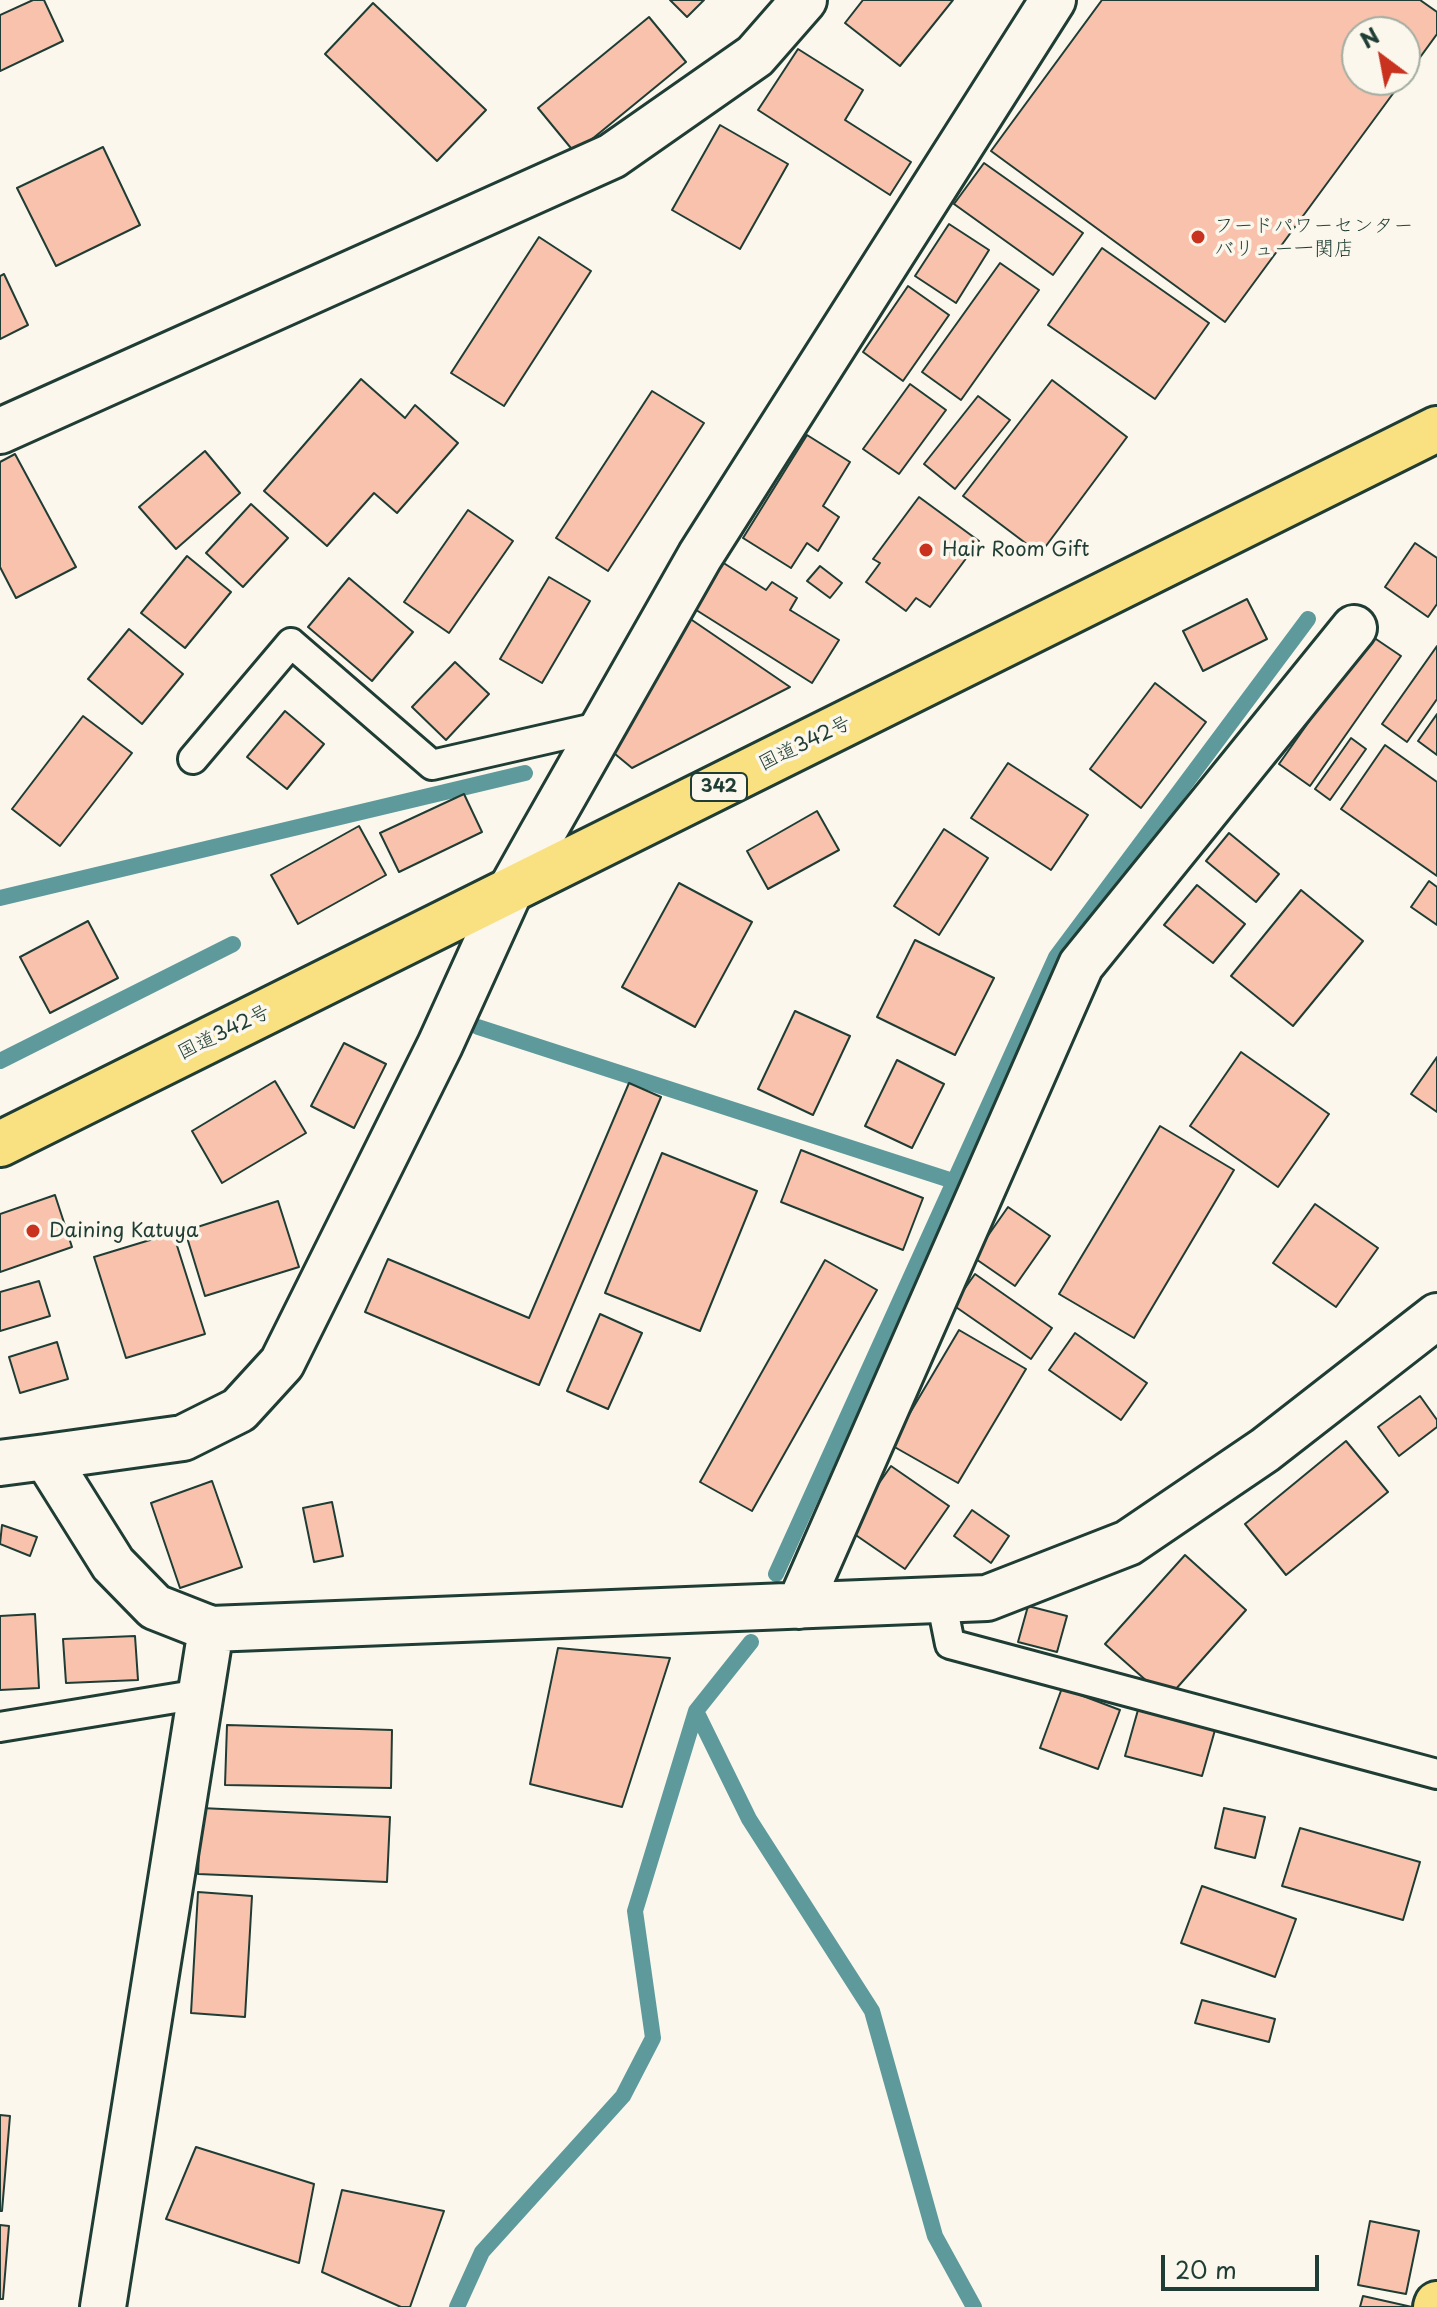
<!DOCTYPE html>
<html>
<head>
<meta charset="utf-8">
<style>
	body { margin:0 }
	#map { position:relative; width:1437px; height:2307px; overflow:hidden; background:#fbf7ec; font-family:"Playpen Sans",sans-serif }
	canvas { display:block }
	.north { position:absolute; left:1341px; top:16px; width:80px; height:80px; box-sizing:border-box; background:#fbf7ec; border:2px solid #a3ada2; border-radius:50%; rotate:328deg; font-size:22px; font-weight:700; line-height:32px; text-align:center; color:#1f3d34 }
	.north::after { content:''; display:block; margin:auto; width:28px; height:36px; background:#c8321e; clip-path:polygon(50% 0,100% 100%,50% 72%,0 100%) }
	.scale { position:absolute; left:1161px; top:2255px; width:158px; height:36px; box-sizing:border-box; border:4px solid #1f3d34; border-top:0; padding-left:10px; font-size:24px; line-height:28px; white-space:nowrap; color:#1f3d34; -webkit-text-stroke:6px #fbf7ec; paint-order:stroke }
</style>
</head>
<body>
<div id="map">
<canvas width="1437" height="2307"></canvas>
<div class="north">N</div>
<div class="scale">20 m</div>
</div>
<script>
const ctx = document.querySelector('canvas').getContext('2d');
ctx.lineJoin = 'round';
function stroke(path, color, width, dash) {
  ctx.strokeStyle = color;
  ctx.lineWidth = width;
  ctx.lineCap = dash ? 'butt' : 'round';
  ctx.setLineDash(dash || []);
  ctx.stroke(path);
}
function fillPath(path, color) {
  ctx.fillStyle = color;
  ctx.fill(path, 'evenodd');
}
function write(font, color, halo, rows, align = 'center') {
  ctx.font = font + ' "Playpen Sans","Klee One",sans-serif';
  ctx.lineWidth = 7;
  ctx.setLineDash([]);
  ctx.textBaseline = 'middle';
  ctx.strokeStyle = halo;
  ctx.fillStyle = color;
  for (const [text, x, y, turn = 0] of rows) {
    ctx.save();
    ctx.translate(x, y);
    ctx.rotate((+turn || 0) * Math.PI / 180);
    ctx.textAlign = isNaN(turn) ? turn : align;
    if (halo) ctx.strokeText(text, 0, 0);
    ctx.fillText(text, 0, 0);
    ctx.restore();
  }
}
const stream = new Path2D(`
	M 0,898 L 525,773
	M 478,1027 L 953,1181
	M 0,1061 L 233,944
	M 776,1574 L 1056,957 L 1308,619
	M 696,1711 L 749,1819 L 872,2011 L 935,2236 L 974,2307
	M 457,2307 L 482,2252 L 623,2096 L 653,2038 L 635,1911 L 696,1711 L 751,1642`);
const building = new Path2D(`
	M 33,0 L 44,0 L 63,41 L 0,71 L 0,15 Z
	M 670,0 L 704,0 L 687,17 Z
	M 863,0 L 953,0 L 900,66 L 845,23 Z
	M 1102,0 L 1420,0 L 1437,12 L 1437,34 L 1405,78 L 1405,32 L 1357,32 L 1357,80 L 1403,80 L 1225,322 L 991,151 Z
	M 373,3 L 486,110 L 437,161 L 325,54 Z
	M 649,17 L 686,62 L 575,153 L 538,108 Z
	M 798,49 L 863,90 L 845,120 L 911,162 L 890,195 L 758,110 Z
	M 720,125 L 788,164 L 740,249 L 672,210 Z
	M 103,147 L 140,225 L 56,266 L 17,188 Z
	M 984,163 L 1083,233 L 1053,275 L 954,204 Z
	M 949,224 L 989,250 L 956,303 L 915,276 Z
	M 539,237 L 591,271 L 504,406 L 451,373 Z
	M 1102,248 L 1209,323 L 1155,399 L 1048,325 Z
	M 1000,263 L 1039,290 L 961,400 L 922,372 Z
	M 4,274 L 28,325 L 0,339 L 0,276 Z
	M 908,286 L 949,315 L 903,381 L 863,352 Z
	M 361,379 L 405,418 L 415,405 L 458,443 L 397,513 L 374,493 L 327,546 L 264,491 Z
	M 1052,380 L 1127,437 L 1040,554 L 963,496 Z
	M 910,384 L 946,410 L 899,474 L 863,449 Z
	M 652,391 L 704,423 L 608,571 L 556,538 Z
	M 978,396 L 1010,420 L 955,489 L 924,464 Z
	M 807,435 L 850,462 L 823,506 L 839,517 L 818,551 L 807,543 L 791,568 L 743,538 Z
	M 205,451 L 240,493 L 176,549 L 139,507 Z
	M 15,454 L 76,567 L 16,598 L 0,567 L 0,462 Z
	M 919,497 L 979,541 L 930,607 L 916,598 L 906,611 L 866,582 L 880,563 L 873,559 Z
	M 251,504 L 288,538 L 243,587 L 206,553 Z
	M 468,510 L 513,541 L 449,633 L 404,602 Z
	M 1415,543 L 1437,558 L 1437,604 L 1428,617 L 1385,587 Z
	M 187,556 L 231,592 L 185,648 L 141,613 Z
	M 722,562 L 766,590 L 772,582 L 797,598 L 790,610 L 839,640 L 812,683 L 693,608 Z
	M 820,566 L 842,583 L 830,598 L 807,581 Z
	M 549,577 L 590,601 L 542,683 L 500,659 Z
	M 349,578 L 413,632 L 372,681 L 308,627 Z
	M 1247,599 L 1267,639 L 1203,671 L 1183,631 Z
	M 689,618 L 790,687 L 632,768 L 609,749 Z
	M 129,629 L 183,674 L 142,724 L 88,679 Z
	M 1370,635 L 1401,656 L 1310,786 L 1279,764 Z
	M 1437,646 L 1437,699 L 1407,742 L 1382,724 Z
	M 455,662 L 489,694 L 446,740 L 412,707 Z
	M 1155,683 L 1206,722 L 1141,808 L 1090,769 Z
	M 285,711 L 324,744 L 287,789 L 247,757 Z
	M 1437,714 L 1437,755 L 1418,741 Z
	M 83,716 L 132,753 L 60,846 L 12,809 Z
	M 1351,738 L 1366,749 L 1330,800 L 1315,789 Z
	M 1385,745 L 1437,782 L 1437,876 L 1341,809 Z
	M 1008,763 L 1088,815 L 1051,870 L 971,818 Z
	M 464,794 L 482,832 L 399,872 L 380,833 Z
	M 817,811 L 839,850 L 768,889 L 747,851 Z
	M 359,826 L 386,875 L 298,924 L 271,875 Z
	M 944,829 L 988,858 L 939,935 L 894,906 Z
	M 1229,833 L 1279,874 L 1256,902 L 1206,861 Z
	M 1429,881 L 1437,887 L 1437,925 L 1411,907 Z
	M 679,883 L 752,922 L 695,1027 L 622,987 Z
	M 1197,885 L 1245,924 L 1213,963 L 1164,925 Z
	M 1301,890 L 1363,941 L 1293,1026 L 1231,976 Z
	M 88,921 L 118,978 L 50,1013 L 20,957 Z
	M 915,940 L 994,978 L 955,1055 L 877,1017 Z
	M 795,1011 L 850,1036 L 813,1115 L 758,1089 Z
	M 344,1043 L 386,1064 L 354,1128 L 311,1106 Z
	M 1241,1052 L 1329,1114 L 1278,1187 L 1190,1126 Z
	M 1437,1057 L 1437,1112 L 1411,1094 Z
	M 897,1060 L 944,1084 L 912,1148 L 865,1126 Z
	M 275,1081 L 306,1133 L 222,1183 L 192,1131 Z
	M 629,1083 L 661,1097 L 539,1385 L 365,1312 L 388,1259 L 529,1318 Z
	M 1160,1126 L 1234,1170 L 1134,1338 L 1059,1294 Z
	M 801,1150 L 923,1198 L 903,1250 L 781,1202 Z
	M 662,1153 L 757,1191 L 700,1331 L 605,1293 Z
	M 55,1195 L 72,1247 L 0,1272 L 0,1214 Z
	M 278,1201 L 299,1267 L 205,1296 L 185,1231 Z
	M 1315,1204 L 1378,1248 L 1336,1307 L 1273,1263 Z
	M 1008,1207 L 1050,1236 L 1015,1286 L 973,1257 Z
	M 173,1233 L 205,1334 L 126,1358 L 94,1257 Z
	M 825,1260 L 877,1290 L 752,1511 L 700,1482 Z
	M 975,1274 L 1052,1328 L 1031,1359 L 953,1305 Z
	M 39,1281 L 50,1316 L 0,1331 L 0,1292 Z
	M 600,1314 L 642,1333 L 608,1409 L 567,1391 Z
	M 959,1330 L 1026,1369 L 958,1483 L 891,1445 Z
	M 1075,1333 L 1147,1383 L 1121,1420 L 1049,1370 Z
	M 57,1342 L 68,1379 L 20,1393 L 9,1357 Z
	M 1420,1396 L 1437,1420 L 1437,1427 L 1399,1456 L 1378,1427 Z
	M 1346,1441 L 1388,1492 L 1286,1575 L 1245,1524 Z
	M 891,1466 L 949,1506 L 905,1569 L 847,1529 Z
	M 212,1481 L 242,1567 L 180,1588 L 151,1503 Z
	M 332,1502 L 343,1556 L 314,1562 L 303,1508 Z
	M 972,1510 L 1009,1536 L 991,1563 L 954,1536 Z
	M 2,1525 L 37,1537 L 30,1556 L 0,1544 Z
	M 1185,1555 L 1246,1610 L 1167,1699 L 1105,1644 Z
	M 1028,1606 L 1067,1616 L 1057,1652 L 1018,1642 Z
	M 35,1614 L 39,1688 L 0,1690 L 0,1616 Z
	M 135,1636 L 138,1680 L 66,1683 L 63,1639 Z
	M 558,1648 L 670,1658 L 622,1807 L 530,1784 Z
	M 1062,1688 L 1120,1710 L 1098,1769 L 1040,1748 Z
	M 1138,1710 L 1215,1730 L 1202,1776 L 1125,1756 Z
	M 227,1725 L 392,1730 L 391,1788 L 225,1785 Z
	M 201,1808 L 390,1817 L 387,1882 L 198,1874 Z
	M 1224,1808 L 1265,1817 L 1255,1858 L 1215,1848 Z
	M 1300,1828 L 1420,1862 L 1403,1920 L 1282,1886 Z
	M 1202,1886 L 1296,1919 L 1275,1977 L 1181,1943 Z
	M 198,1892 L 252,1896 L 245,2017 L 191,2013 Z
	M 1202,2000 L 1275,2019 L 1269,2042 L 1195,2023 Z
	M 0,2115 L 10,2116 L 2,2211 L 0,2211 Z
	M 196,2147 L 314,2184 L 299,2263 L 166,2219 Z
	M 342,2190 L 444,2211 L 410,2307 L 401,2307 L 322,2272 Z
	M 1370,2221 L 1419,2231 L 1406,2294 L 1358,2285 Z
	M 0,2225 L 9,2226 L 3,2299 L 0,2299 Z
	M 1363,2296 L 1412,2307 L 1360,2307 Z`);
const lane = new Path2D(`
	M 193,759 L 291,643 L 432,765 L 603,726
	M 941,1599 L 950,1644 L 1437,1774
	M 0,1727 L 200,1694`);
const street = new Path2D(`
	M 0,431 L 612,156 L 755,56 L 804,0
	M 46,1457 L 183,1438 L 239,1410 L 282,1363 L 440,1045 L 510,891 L 542,834 L 700,556 L 1053,0
	M 0,1463 L 46,1457 L 113,1564 L 155,1607 L 211,1629 L 987,1598 L 1128,1543 L 1265,1450 L 1437,1316
	M 799,1606 L 1081,965 L 1354,628
	M 103,2307 L 211,1629`);
const highway = new Path2D(`
	M 0,1144 L 1437,429
	M 1436,2307 L 1437,2304`);
const markers = [
	[1198,237,8,"#c8321e"],
	[926,550,8,"#c8321e"],
	[33,1231,8,"#c8321e"]
];
const shields = [
	[719,787,56]
];
const shieldNames = [
	["342",719,787]
];
const poiNames = [
	["フードパワーセンター",1214,226],
	["バリュー一関店",1214,249],
	["Hair Room Gift",942,550],
	["Daining Katuya",49,1231]
];
const streetNames = [
	["国道342号",805,744,-26],
	["国道342号",224,1033,-26]
];
stroke(stream, '#5e9a9c', 16);
fillPath(building, '#f9c2ad');
stroke(building, '#1f3d34', 2);
stroke(lane, '#1f3d34', 34);
stroke(street, '#1f3d34', 50);
stroke(highway, '#1f3d34', 50);
stroke(lane, '#fbf7ec', 28);
stroke(street, '#fbf7ec', 44);
stroke(highway, '#f9e181', 44);
for (const [x, y, r, color] of markers) {
  const dot = new Path2D();
  dot.arc(x, y, r, 0, 2 * Math.PI);
  ctx.fillStyle = color;
  ctx.fill(dot);
  stroke(dot, '#fbf7ec', 3);
}
for (const [x, y, w] of shields) {
  const box = new Path2D();
  box.roundRect(x - w / 2, y - 14, w, 28, 6);
  ctx.fillStyle = '#fbf7ec';
  ctx.fill(box);
  stroke(box, '#1f3d34', 2);
}
write('bold 18px', '#1f3d34', null, shieldNames);
write('20px', '#1f3d34', '#fbf7ec', poiNames, 'left');
write('20px', '#1f3d34', '#fbf7ec', streetNames);
</script>
</body>
</html>
